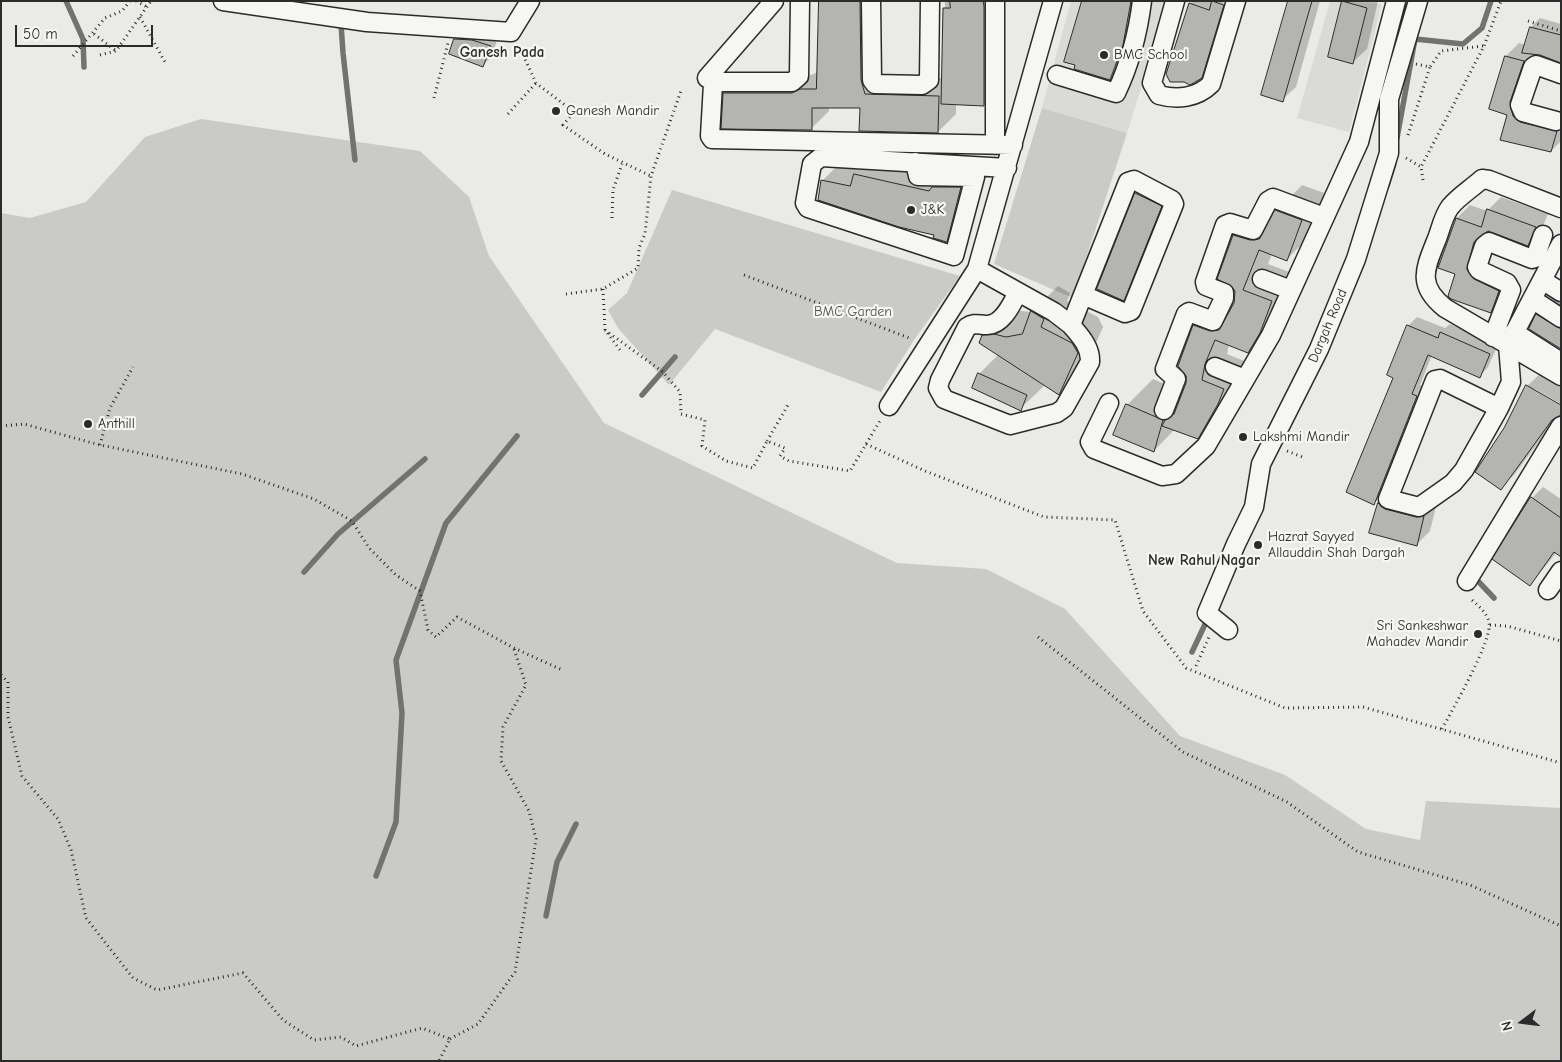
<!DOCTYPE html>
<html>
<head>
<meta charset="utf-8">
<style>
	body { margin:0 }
	#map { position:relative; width:1562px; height:1062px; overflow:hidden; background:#eaeae6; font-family:"Comic Neue",sans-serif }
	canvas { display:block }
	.frame { position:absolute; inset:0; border:2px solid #2b2b2b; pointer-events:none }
	.north { position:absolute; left:1497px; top:997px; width:50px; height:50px; -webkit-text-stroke:4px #f6f6f2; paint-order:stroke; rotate:255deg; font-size:14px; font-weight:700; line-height:20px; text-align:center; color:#2b2b2b }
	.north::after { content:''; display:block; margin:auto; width:18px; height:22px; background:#2b2b2b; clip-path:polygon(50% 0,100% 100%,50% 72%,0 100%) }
	.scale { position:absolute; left:15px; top:25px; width:138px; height:22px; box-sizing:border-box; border:2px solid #2b2b2b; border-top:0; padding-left:6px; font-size:15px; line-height:18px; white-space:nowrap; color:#2b2b2b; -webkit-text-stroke:4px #f6f6f2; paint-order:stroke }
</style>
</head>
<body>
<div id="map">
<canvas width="1562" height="1062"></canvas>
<div class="frame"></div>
<div class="north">N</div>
<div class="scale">50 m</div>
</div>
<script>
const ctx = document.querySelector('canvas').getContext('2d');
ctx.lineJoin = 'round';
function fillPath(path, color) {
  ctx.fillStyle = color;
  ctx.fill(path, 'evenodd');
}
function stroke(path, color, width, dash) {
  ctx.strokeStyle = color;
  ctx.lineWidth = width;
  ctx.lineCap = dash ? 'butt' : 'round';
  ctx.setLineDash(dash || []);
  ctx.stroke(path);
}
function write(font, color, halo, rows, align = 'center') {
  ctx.font = font + ' "Comic Neue",sans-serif';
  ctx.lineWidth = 4.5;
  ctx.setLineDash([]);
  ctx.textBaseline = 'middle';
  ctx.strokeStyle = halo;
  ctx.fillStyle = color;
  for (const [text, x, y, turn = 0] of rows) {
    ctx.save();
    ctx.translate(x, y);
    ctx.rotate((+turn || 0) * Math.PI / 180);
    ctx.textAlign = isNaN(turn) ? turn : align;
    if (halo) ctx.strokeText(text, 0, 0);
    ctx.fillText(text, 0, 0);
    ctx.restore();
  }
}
const built = new Path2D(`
	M 1071,1 L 1168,1 L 1127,133 L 1042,108 Z
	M 1330,1 L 1382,4 L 1349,132 L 1297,118 Z`);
const green = new Path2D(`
	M 1042,108 L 1127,133 L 1073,298 L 994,264 Z
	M 201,119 L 420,151 L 469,197 L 489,256 L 604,423 L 897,563 L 986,569 L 1065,609 L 1180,736 L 1285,775 L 1366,829 L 1420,840 L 1426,801 L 1561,808 L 1561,1061 L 1,1061 L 1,213 L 30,218 L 86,202 L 145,137 Z
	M 672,190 L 960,276 L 914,340 L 881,392 L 715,329 L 669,385 L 618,328 L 608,310 L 627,293 Z`);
const shadow = new Path2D(`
	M 820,1 L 878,1 L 879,62 L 883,76 L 943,78 L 945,1 L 1002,1 L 1002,87 L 984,104 L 956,104 L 956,114 L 938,132 L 861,107 L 829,107 L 829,111 L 811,129 L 724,93 L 742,75 L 811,75 L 818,72 Z
	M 1083,1 L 1145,1 L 1128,61 L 1110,79 Z
	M 1193,1 L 1224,1 L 1202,72 L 1205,72 L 1226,1 L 1233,1 L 1215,63 L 1201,77 L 1190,4 Z
	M 1289,1 L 1320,1 L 1296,87 L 1282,100 Z
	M 1378,1 L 1367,49 L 1353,62 L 1343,2 Z
	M 1540,18 L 1561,24 L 1561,61 L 1535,53 L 1523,87 L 1526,103 L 1534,109 L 1561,116 L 1561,141 L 1551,151 L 1508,114 L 1491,109 L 1506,56 L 1519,43 L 1526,45 L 1531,27 Z
	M 464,30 L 498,37 L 492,56 L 483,65 L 455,39 Z
	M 881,148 L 955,165 L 959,161 L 972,215 L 946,241 L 823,180 L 849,154 L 870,159 Z
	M 1150,180 L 1174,193 L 1137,286 L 1123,299 L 1098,289 L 1136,193 Z
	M 1302,185 L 1327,194 L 1313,233 L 1287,259 L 1272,254 L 1268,264 L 1297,275 L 1274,325 L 1248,351 L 1229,344 L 1227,354 L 1249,363 L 1223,412 L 1197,438 L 1175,429 L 1154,451 L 1127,405 L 1153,379 L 1184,392 L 1187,383 L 1194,326 L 1220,300 L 1234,305 L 1236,290 L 1234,236 L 1260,210 L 1274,214 Z
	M 1501,197 L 1548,214 L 1541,231 L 1528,245 L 1486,231 L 1479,255 L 1487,266 L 1512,278 L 1504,298 L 1490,312 L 1457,273 L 1457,218 L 1470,205 L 1487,211 Z
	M 1058,286 L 1070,293 L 1067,301 L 1098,317 L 1103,327 L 1085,368 L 1059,394 L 1045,385 L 1019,410 L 979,374 L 999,354 L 983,336 L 1010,310 L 1032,312 Z
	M 1561,291 L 1561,349 L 1537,315 Z
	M 1417,317 L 1445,328 L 1450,324 L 1498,345 L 1488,367 L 1480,376 L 1432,355 L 1420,385 L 1425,387 L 1383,494 L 1374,503 L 1395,377 L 1408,326 Z
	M 1541,373 L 1561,384 L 1561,404 L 1535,389 L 1534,391 L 1558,416 L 1514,475 L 1500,488 L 1505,429 L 1527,386 Z
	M 1543,487 L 1561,499 L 1561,547 L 1530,585 L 1532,498 Z
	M 1393,491 L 1430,504 L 1437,503 L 1430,531 L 1416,545 L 1371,533 L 1380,504 Z`);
const stream = new Path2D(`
	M 66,1 L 83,39 L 84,67
	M 341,24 L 343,53 L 355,160
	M 1397,138 L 1415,39 L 1463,44 L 1482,28 L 1491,1
	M 1387,186 L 1394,164
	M 642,395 L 675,357
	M 304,572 L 338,534 L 425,459
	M 1479,574 L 1477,580 L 1494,598
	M 1192,652 L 1208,618
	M 376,876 L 396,822 L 402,713 L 396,660 L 446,523 L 517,436
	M 546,916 L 557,862 L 576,824`);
const building = new Path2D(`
	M 819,1 L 860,1 L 861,80 L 865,94 L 939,96 L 938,133 L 859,131 L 860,108 L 812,108 L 812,130 L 721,129 L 723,93 L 792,93 L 800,89 L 816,89 Z
	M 950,1 L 983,1 L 984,6 L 984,106 L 941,104 L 943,8 L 950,8 Z
	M 1082,1 L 1131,1 L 1123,45 L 1110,80 L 1074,69 L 1075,65 L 1064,62 Z
	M 1212,1 L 1224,5 L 1202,78 L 1190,85 L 1184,82 L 1170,82 L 1166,74 L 1189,3 L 1209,10 Z
	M 1288,1 L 1312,1 L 1283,102 L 1261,95 Z
	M 1342,1 L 1367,8 L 1353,64 L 1328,57 Z
	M 1530,27 L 1561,35 L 1561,63 L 1540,55 L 1522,53 Z
	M 454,39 L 472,40 L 491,46 L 483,67 L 449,54 Z
	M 1505,56 L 1524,61 L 1510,102 L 1513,116 L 1520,122 L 1557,131 L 1551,152 L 1500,140 L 1507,115 L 1489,109 Z
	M 854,174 L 929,191 L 932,187 L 961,187 L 947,242 L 933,238 L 934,235 L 899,227 L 818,200 L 821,180 L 850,186 Z
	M 1135,193 L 1162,206 L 1124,301 L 1097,289 Z
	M 1487,209 L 1536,227 L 1528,246 L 1488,231 L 1474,242 L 1467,269 L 1474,279 L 1499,291 L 1491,313 L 1451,299 L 1448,296 L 1455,274 L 1438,268 L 1456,218 L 1481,227 Z
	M 1275,210 L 1302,220 L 1287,261 L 1259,250 L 1243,290 L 1272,301 L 1260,333 L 1248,353 L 1215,340 L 1205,364 L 1202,380 L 1224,389 L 1218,404 L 1198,439 L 1162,426 L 1165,420 L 1174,414 L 1186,383 L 1186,376 L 1178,366 L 1193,325 L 1210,331 L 1219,330 L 1234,303 L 1235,291 L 1232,287 L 1217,279 L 1233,235 L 1250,240 L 1259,239 Z
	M 1031,311 L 1044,319 L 1041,327 L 1072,343 L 1078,353 L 1059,395 L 979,343 L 982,335 L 994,334 L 1006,337 L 1022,334 Z
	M 1536,314 L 1561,329 L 1561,349 L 1529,329 Z
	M 1407,325 L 1438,338 L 1440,332 L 1490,354 L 1480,378 L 1428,355 L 1412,394 L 1417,396 L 1374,505 L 1346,492 L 1393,378 L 1387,375 Z
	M 978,373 L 1027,395 L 1021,411 L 972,388 Z
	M 1526,385 L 1561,405 L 1561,415 L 1552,420 L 1501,490 L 1475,472 L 1504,428 Z
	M 1126,404 L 1163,420 L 1154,452 L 1113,435 Z
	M 1531,497 L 1561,518 L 1561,557 L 1554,552 L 1530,586 L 1492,559 Z
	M 1378,503 L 1385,509 L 1416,517 L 1424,516 L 1417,546 L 1369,533 Z`);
const path = new Path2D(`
	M 136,1 L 147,7
	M 140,17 L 166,64
	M 1528,21 L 1561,31
	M 94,34 L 115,50
	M 519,46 L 536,83 L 574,112 L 563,125 L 605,154 L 651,176
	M 100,55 L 116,51 L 151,1
	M 73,56 L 105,18 L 122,11 L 130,1
	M 1416,64 L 1430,67 L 1441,51 L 1483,46
	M 434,98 L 448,43
	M 508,114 L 536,83
	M 1408,135 L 1430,67
	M 1406,158 L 1421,167
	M 1423,180 L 1421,167 L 1484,46 L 1501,1
	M 612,218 L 613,190 L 622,164
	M 744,275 L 912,339
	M 603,289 L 605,330 L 620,350
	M 566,294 L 603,289 L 638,268 L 639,248 L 645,234 L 651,176 L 682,88
	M 605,330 L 663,372 L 680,392 L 681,414 L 705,420 L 702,446 L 726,461 L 753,468 L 767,441 L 785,448 L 780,456 L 789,461 L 850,471 L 881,419
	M 1,426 L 24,424 L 100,445 L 242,474 L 314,499 L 352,521 L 369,548 L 396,575 L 420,591 L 428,630 L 436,637 L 457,617 L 514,648 L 562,670
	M 767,441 L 788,405
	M 866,444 L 925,471 L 1044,517 L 1115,520 L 1143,611 L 1186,668 L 1285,708 L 1363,707 L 1561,763
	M 100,445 L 110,408 L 133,367
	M 1287,451 L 1305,458
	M 1490,625 L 1507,626 L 1561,641
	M 1038,637 L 1183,752 L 1287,802 L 1358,852 L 1470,885 L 1561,926
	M 1196,666 L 1209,637
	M 1,675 L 8,682 L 8,717 L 22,776 L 58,819 L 71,850 L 86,918 L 133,978 L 157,990 L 243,973 L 283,1020 L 314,1040 L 341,1037 L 356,1046 L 422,1028 L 450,1039 L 439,1061
	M 1442,729 C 1452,710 1493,640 1489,622 C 1486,611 1478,606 1470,598
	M 450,1039 L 478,1024 L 515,972 L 536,839 L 529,811 L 501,761 L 503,727 L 526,685 L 514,649`);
const minor = new Path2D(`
	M 223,1 L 367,22 L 511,32 L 530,1
	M 800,1 L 799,76 L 792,82 L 716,82 L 713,84 L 710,136 L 712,139 L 1013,145
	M 871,1 L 872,80 L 875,84 L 922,85 L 929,80 L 930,1
	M 995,1 L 995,145
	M 1175,1 L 1152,83 L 1159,95 C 1177,100 1197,98 1211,84 L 1236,1
	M 1057,75 L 1116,93 C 1130,64 1138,33 1142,1
	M 707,78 L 774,1
	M 1556,121 L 1523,112 L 1520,105 L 1533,67 L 1536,65 L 1561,74
	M 915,162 L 918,176 L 975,177 L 954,256 L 808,208 L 805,203 L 812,164 L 821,157 C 883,161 945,164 1007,168
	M 1561,208 L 1489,180 L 1482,179 C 1471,189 1459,196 1450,207 C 1444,215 1441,227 1438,236 C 1426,267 1415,284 1445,308 L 1561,376
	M 977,269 L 1054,312 L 1071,325 L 1128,182 L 1134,180 L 1172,200 L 1174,204 L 1131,311 L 1125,313 L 1083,295
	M 1262,279 L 1291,290
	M 1542,280 L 1561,292
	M 1018,292 C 1012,304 1002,326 986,325 C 979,325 974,322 967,327 L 940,380 L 938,388 L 944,399 L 1010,425 L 1057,413 L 1064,408 L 1090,362 C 1091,347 1080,336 1071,325
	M 1532,299 L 1561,318
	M 1514,332 L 1561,362
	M 1493,337 L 1511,290 L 1507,283 L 1479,270 L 1477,267 L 1484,246 L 1489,242 L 1532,259 L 1535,258 L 1543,235
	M 1215,367 L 1245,379
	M 1109,403 L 1090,442 L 1094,449 L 1162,476 L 1176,474 L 1206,446 L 1271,335 L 1359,142 L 1396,1
	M 889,406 L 977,269 L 1053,1
	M 1499,408 L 1440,379 L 1435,380 L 1388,499 L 1419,507 L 1453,483 L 1464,470 L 1499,408 L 1511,382 L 1508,345 L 1561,244
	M 1164,410 L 1176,379 L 1165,369 L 1186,314 L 1189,312 L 1213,321 L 1224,298 L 1224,293 L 1206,286 L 1205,282 L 1225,225 L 1230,223 L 1253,230 L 1268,201 L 1273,198 L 1324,217
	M 1467,581 L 1561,426
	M 1548,590 L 1561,571
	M 1228,630 L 1207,613 L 1236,544 L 1254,507 L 1261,464 L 1319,349 L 1356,259 L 1389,153 L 1389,99 L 1418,1`);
const markers = [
	[1104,55,5,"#2b2b2b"],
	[556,111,5,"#2b2b2b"],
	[911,210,5,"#2b2b2b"],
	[88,424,5,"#2b2b2b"],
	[1243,437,5,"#2b2b2b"],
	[1258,545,5,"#2b2b2b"],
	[1478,634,5,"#2b2b2b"]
];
const poiNames = [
	["BMC School",1114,55],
	["Ganesh Mandir",566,111],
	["J&K",921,210],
	["Anthill",98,424],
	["Lakshmi Mandir",1253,437],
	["Hazrat Sayyed",1268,537],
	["Allauddin Shah Dargah",1268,553],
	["Sri Sankeshwar",1468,626,"right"],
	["Mahadev Mandir",1468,642,"right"]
];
const parkNames = [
	["BMC Garden",853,312]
];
const streetNames = [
	["Dargah Road",1328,326,-67]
];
const neighbourhoodNames = [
	["Ganesh Pada",502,53],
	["New Rahul Nagar",1204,561]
];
fillPath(built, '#dadad6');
fillPath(green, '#cacac7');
fillPath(shadow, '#0003');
stroke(stream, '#727270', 5.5);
fillPath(building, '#b4b4b1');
stroke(building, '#2b2b2b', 1);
stroke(minor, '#2b2b2b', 21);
stroke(path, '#2b2b2b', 3, [1, 4]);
stroke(minor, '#f6f6f2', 18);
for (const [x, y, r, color] of markers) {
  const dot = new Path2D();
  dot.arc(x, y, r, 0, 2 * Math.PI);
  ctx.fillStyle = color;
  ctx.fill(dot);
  stroke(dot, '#f6f6f2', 2);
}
write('14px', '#2b2b2b', '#f6f6f2', poiNames, 'left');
write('14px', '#535352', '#f6f6f2', parkNames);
write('14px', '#2b2b2b', '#f6f6f2', streetNames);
write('bold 15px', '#2b2b2b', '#f6f6f2', neighbourhoodNames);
</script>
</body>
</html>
